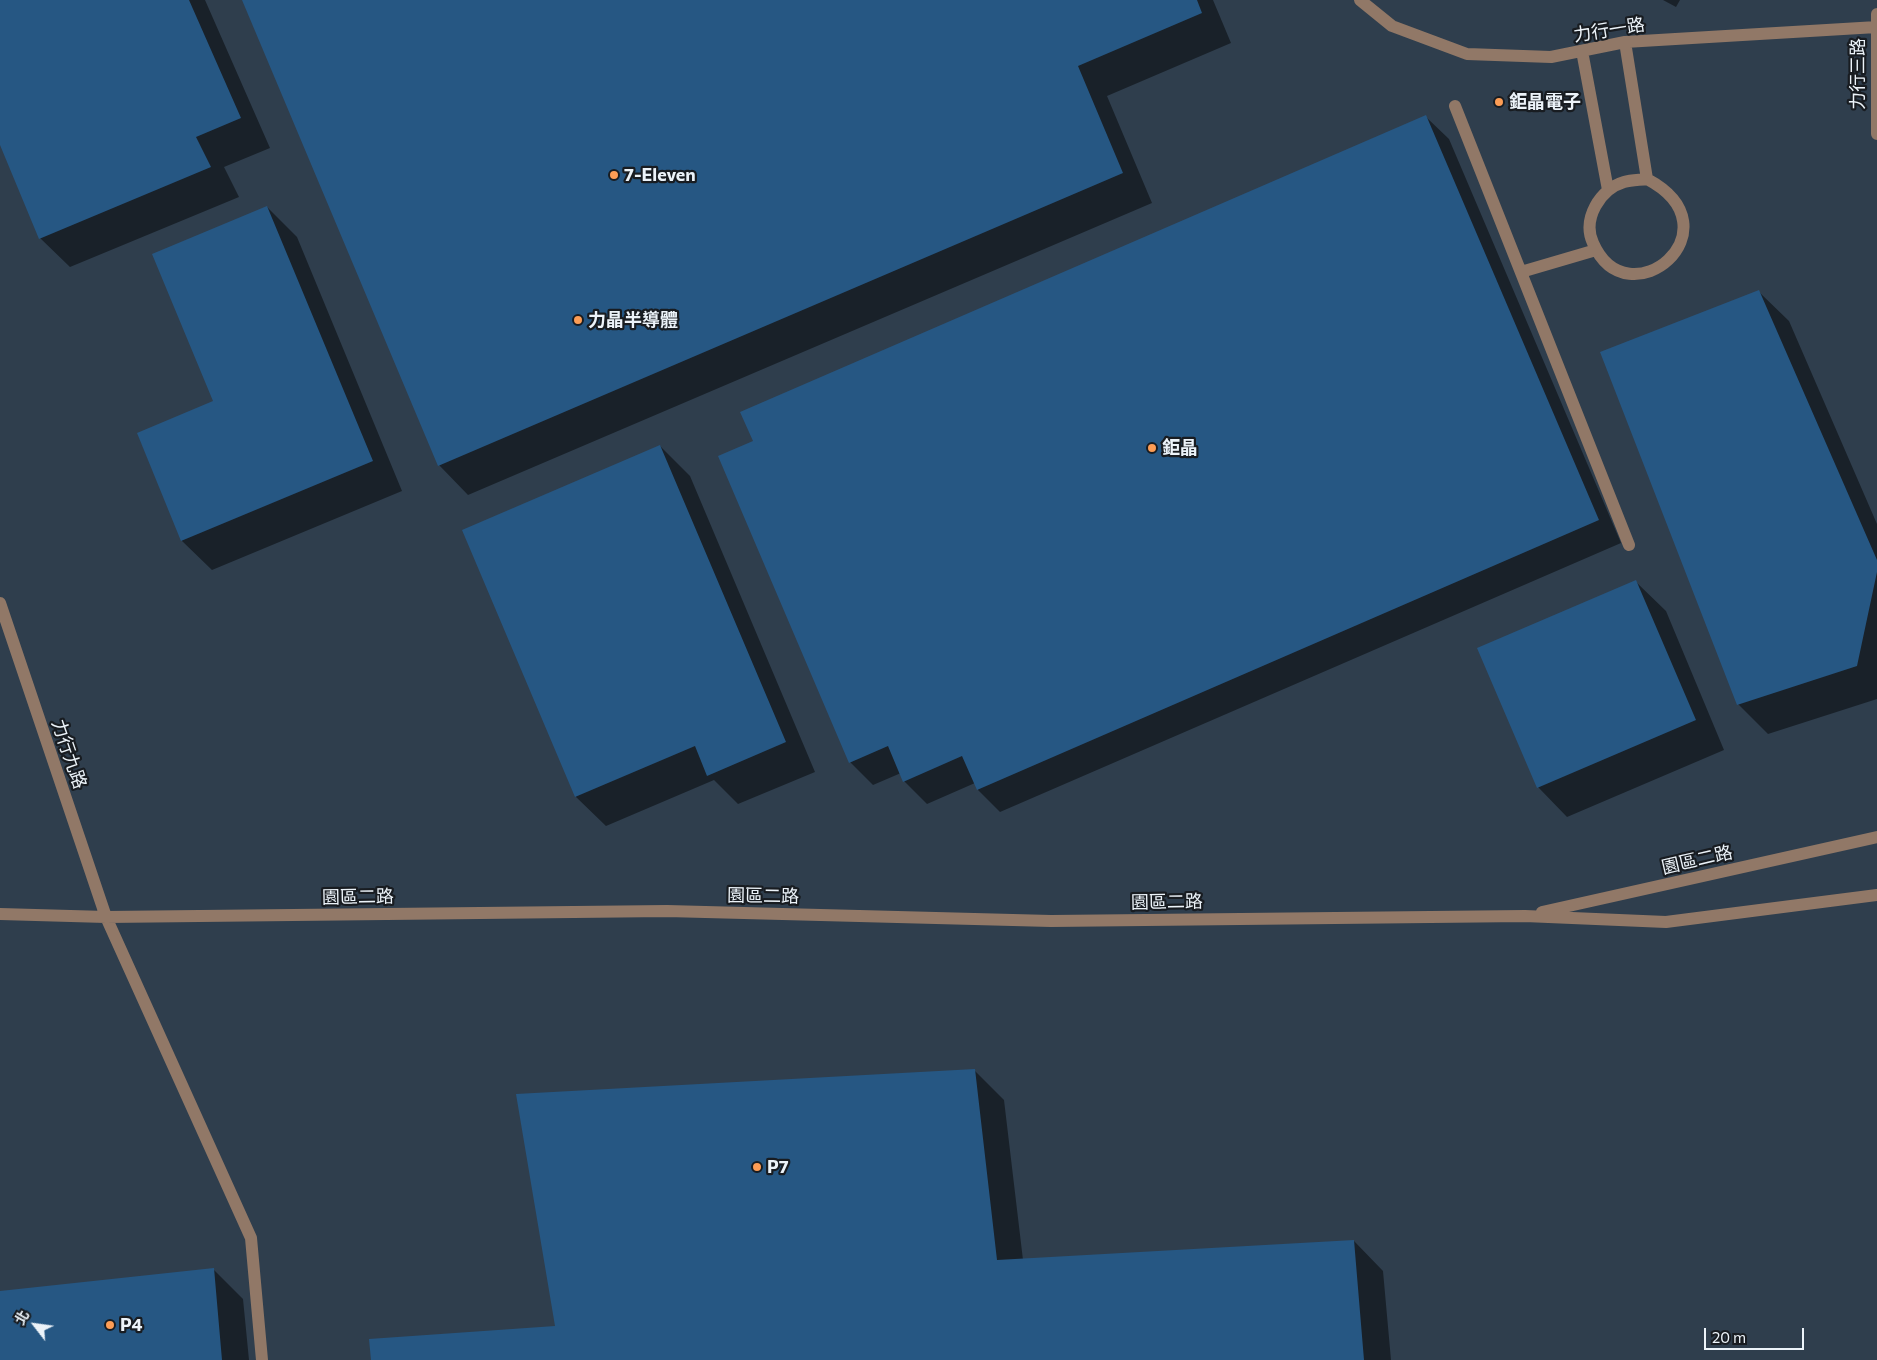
<!DOCTYPE html>
<html>
<head>
<meta charset="utf-8">
<style>
	body { margin:0 }
	#map { position:relative; width:1877px; height:1360px; overflow:hidden; background:#2b353f; font-family:Commissioner,"Noto Sans TC",sans-serif }
	canvas { display:block }
	.north { position:absolute; left:10px; top:1300px; width:50px; height:50px; -webkit-text-stroke:4px #181c21; paint-order:stroke; rotate:300deg; font-size:14px; font-weight:700; line-height:20px; text-align:center; color:#ecf3f9 }
	.north::after { content:''; display:block; margin:auto; width:18px; height:22px; background:#ecf3f9; clip-path:polygon(50% 0,100% 100%,50% 72%,0 100%) }
	.scale { position:absolute; left:1704px; top:1328px; width:100px; height:22px; box-sizing:border-box; border:2px solid #ecf3f9; border-top:0; padding-left:6px; font-size:15px; line-height:18px; white-space:nowrap; color:#ecf3f9; -webkit-text-stroke:4px #181c21; paint-order:stroke }
</style>
</head>
<body>
<div id="map">
<canvas width="1877" height="1360"></canvas>
<div class="north">北</div>
<div class="scale">20 m</div>
</div>
<script>
const ctx = document.querySelector('canvas').getContext('2d');
ctx.lineJoin = 'round';
function fillPath(path, color) {
  ctx.fillStyle = color;
  ctx.fill(path, 'evenodd');
}
function stroke(path, color, width, dash) {
  ctx.strokeStyle = color;
  ctx.lineWidth = width;
  ctx.lineCap = dash ? 'butt' : 'round';
  ctx.setLineDash(dash || []);
  ctx.stroke(path);
}
function write(font, color, halo, rows, align = 'center') {
  ctx.font = font + ' Commissioner,"Noto Sans TC",sans-serif';
  ctx.lineWidth = 4.5;
  ctx.setLineDash([]);
  ctx.textBaseline = 'middle';
  ctx.strokeStyle = halo;
  ctx.fillStyle = color;
  for (const [text, x, y, turn = 0] of rows) {
    ctx.save();
    ctx.translate(x, y);
    ctx.rotate((+turn || 0) * Math.PI / 180);
    ctx.textAlign = isNaN(turn) ? turn : align;
    if (halo) ctx.strokeText(text, 0, 0);
    ctx.fillText(text, 0, 0);
    ctx.restore();
  }
}
const built = new Path2D(`
	M 0,0 L 1877,0 L 1877,1360 L 0,1360 Z`);
const shadow = new Path2D(`
	M 0,0 L 205,0 L 270,148 L 224,167 L 239,197 L 70,267 L 40,238 L 0,142 Z
	M 243,0 L 1213,0 L 1231,43 L 1107,96 L 1152,203 L 468,495 L 439,465 Z
	M 1663,0 L 1680,0 L 1676,7 Z
	M 1426,117 L 1449,139 L 1621,543 L 1000,812 L 978,790 L 975,783 L 927,804 L 904,781 L 901,773 L 873,785 L 850,762 L 755,442 Z
	M 267,207 L 297,237 L 402,491 L 212,570 L 182,541 L 138,434 L 215,402 Z
	M 1759,292 L 1789,321 L 1877,524 L 1877,699 L 1768,734 L 1738,704 Z
	M 660,446 L 690,476 L 815,772 L 738,804 L 714,780 L 606,826 L 576,797 L 464,531 Z
	M 1636,582 L 1666,611 L 1724,750 L 1567,817 L 1538,787 Z
	M 974,1070 L 1004,1100 L 1023,1260 L 1354,1241 L 1383,1271 L 1391,1360 L 373,1360 L 556,1327 Z
	M 213,1269 L 243,1299 L 249,1360 L 0,1360 L 0,1292 Z`);
const building = new Path2D(`
	M 0,0 L 189,0 L 241,118 L 196,137 L 211,167 L 39,239 L 0,145 Z
	M 242,0 L 1197,0 L 1202,13 L 1078,66 L 1123,173 L 438,466 Z
	M 1426,115 L 1599,520 L 977,790 L 962,756 L 903,782 L 888,746 L 849,763 L 718,456 L 753,441 L 740,412 Z
	M 267,206 L 373,461 L 181,541 L 137,433 L 213,401 L 152,254 Z
	M 1759,290 L 1877,560 L 1877,572 L 1857,666 L 1737,705 L 1600,352 Z
	M 660,445 L 786,742 L 707,776 L 695,746 L 575,797 L 462,530 Z
	M 1636,580 L 1696,720 L 1537,788 L 1477,648 Z
	M 975,1069 L 997,1260 L 1354,1240 L 1364,1360 L 371,1360 L 369,1339 L 555,1326 L 516,1094 Z
	M 214,1268 L 222,1360 L 0,1360 L 0,1291 Z`);
const minor = new Path2D(`
	M 1360,0 L 1392,26 L 1467,54 L 1551,57 L 1625,42 L 1877,27
	M 1877,14 L 1877,134
	M 1625,42 L 1647,179
	M 1582,51 L 1608,190
	M 1455,106 L 1629,545
	M 1647,179 C 1741,229 1628,323 1593,243 C 1582,219 1600,189 1624,182 C 1631,180 1640,180 1647,179 Z
	M 1521,272 L 1596,250
	M 0,603 L 106,917 L 251,1238 L 262,1360
	M 1542,912 L 1877,837
	M 0,914 L 106,917 L 667,911 L 1051,921 L 1525,916 L 1666,922 L 1877,895`);
const markers = [
	[1499,102,5,"#fd9d55"],
	[614,175,5,"#fd9d55"],
	[578,320,5,"#fd9d55"],
	[1152,448,5,"#fd9d55"],
	[757,1167,5,"#fd9d55"],
	[110,1325,5,"#fd9d55"]
];
const streetNames = [
	["力行一路",1609,30,-9],
	["力行三路",1858,74,-90],
	["力行九路",69,754,71],
	["園區二路",1697,860,-13],
	["園區二路",763,896,1],
	["園區二路",358,897,-1],
	["園區二路",1167,902,-1]
];
const poiNames = [
	["鉅晶電子",1509,102],
	["7-Eleven",624,175],
	["力晶半導體",588,320],
	["鉅晶",1162,448],
	["P7",767,1167],
	["P4",120,1325]
];
fillPath(built, '#2f3e4d');
fillPath(shadow, '#0007');
fillPath(building, '#265783');
stroke(minor, '#917867', 12);
for (const [x, y, r, color] of markers) {
  const dot = new Path2D();
  dot.arc(x, y, r, 0, 2 * Math.PI);
  ctx.fillStyle = color;
  ctx.fill(dot);
  stroke(dot, '#181c21', 2);
}
write('18px', '#ecf3f9', '#181c21', streetNames);
write('bold 18px', '#ecf3f9', '#181c21', poiNames, 'left');
</script>
</body>
</html>
